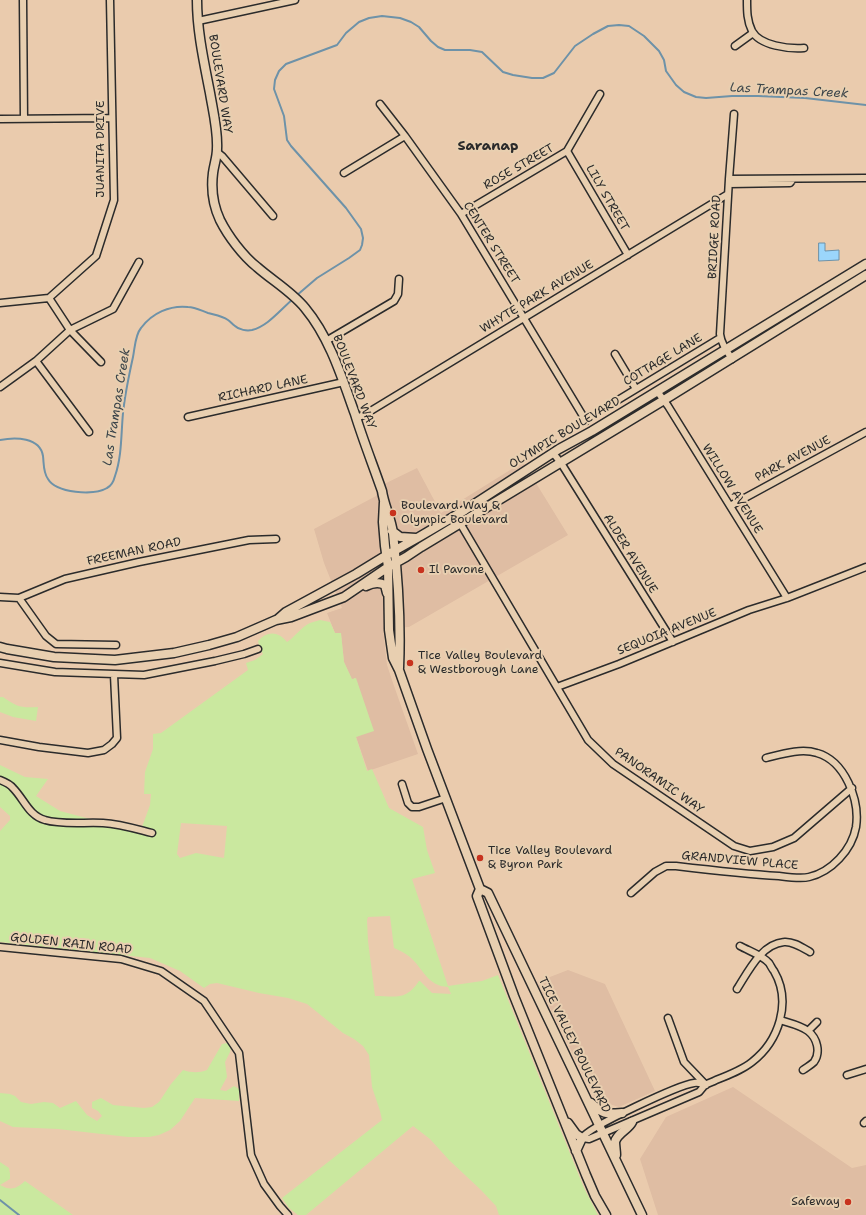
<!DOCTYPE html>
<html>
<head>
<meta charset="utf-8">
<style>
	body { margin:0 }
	canvas { display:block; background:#eacbad }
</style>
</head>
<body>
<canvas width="866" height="1215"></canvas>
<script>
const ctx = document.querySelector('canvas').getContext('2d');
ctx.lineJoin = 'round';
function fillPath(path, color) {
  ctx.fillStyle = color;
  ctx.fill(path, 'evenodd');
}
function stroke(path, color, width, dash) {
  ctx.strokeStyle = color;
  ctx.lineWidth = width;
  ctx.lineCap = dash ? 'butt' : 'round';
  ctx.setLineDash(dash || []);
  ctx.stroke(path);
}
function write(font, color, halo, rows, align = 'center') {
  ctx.font = font + ' "Shantell Sans",sans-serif';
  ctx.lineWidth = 4;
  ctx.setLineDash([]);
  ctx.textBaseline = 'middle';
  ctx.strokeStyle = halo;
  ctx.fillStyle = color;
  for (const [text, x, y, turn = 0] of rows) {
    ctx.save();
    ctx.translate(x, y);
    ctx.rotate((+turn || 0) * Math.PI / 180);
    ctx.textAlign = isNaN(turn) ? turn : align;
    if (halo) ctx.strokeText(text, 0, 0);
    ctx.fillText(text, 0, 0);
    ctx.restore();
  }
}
const built = new Path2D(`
	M 523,462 L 568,535 L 409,627 L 383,629 L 387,665 L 393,683 L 418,754 L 368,771 L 356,737 L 373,730 L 355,678 L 352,680 L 344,662 L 341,634 L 335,633 L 327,613 L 342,608 L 324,563 L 314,529 L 376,496 L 376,488 L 417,468 L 441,513 Z
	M 568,970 L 605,984 L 655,1091 L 619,1107 L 596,1100 L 537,982 Z
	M 733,1087 L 852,1168 L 866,1165 L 866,1215 L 658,1215 L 640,1159 L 666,1117 Z`);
const green = new Path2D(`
	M 320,620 L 330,622 L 335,633 L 341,633 L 344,662 L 352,679 L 356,678 L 374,731 L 356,737 L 367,771 L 372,769 L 389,808 L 423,827 L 427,850 L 435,873 L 412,879 L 448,986 L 482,981 L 498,975 L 584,1188 L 598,1215 L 499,1215 L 496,1206 L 481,1190 L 449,1160 L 430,1139 L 413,1126 L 306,1215 L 298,1215 L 289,1208 L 282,1198 L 382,1120 L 380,1111 L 372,1087 L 369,1055 L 363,1046 L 354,1039 L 343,1033 L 307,1004 L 288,998 L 259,993 L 217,983 L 210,984 L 204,988 L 180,971 L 150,958 L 0,942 L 0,831 L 10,820 L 10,816 L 0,807 L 0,765 L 25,777 L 48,779 L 36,796 L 60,811 L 90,819 L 113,822 L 142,827 L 150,805 L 151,794 L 144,794 L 145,772 L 153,749 L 153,734 L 161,733 L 248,670 L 246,663 L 255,660 L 263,654 L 260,649 L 258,641 C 267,631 278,631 287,642 C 295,637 301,627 310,623 C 313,622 317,621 320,620 ZM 181,823 L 227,826 L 224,858 L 196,853 L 180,858 L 177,854 ZM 390,916 L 394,948 C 399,950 405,953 410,957 C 423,968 427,986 448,987 L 451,994 L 432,993 L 420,981 L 419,981 C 406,1001 395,996 375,996 L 368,941 L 367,920 L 368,917 Z
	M 0,697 L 3,697 C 17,707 21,708 38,707 L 36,721 L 13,717 L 0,712 Z
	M 227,1043 L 231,1046 L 230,1052 L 225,1062 L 227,1077 L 220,1090 L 226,1091 L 234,1086 L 239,1089 L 239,1101 L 195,1098 L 180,1121 L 170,1130 L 159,1135 L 149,1137 L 128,1137 L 58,1129 L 13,1127 L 0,1121 L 0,1093 L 10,1094 L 15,1096 L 21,1102 L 31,1104 L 44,1102 L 53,1103 L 60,1108 L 76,1101 L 87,1115 L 97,1121 L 102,1116 L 98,1111 L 92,1108 L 92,1102 L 101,1098 L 113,1105 L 144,1108 L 152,1107 L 159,1102 L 171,1084 L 183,1070 C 192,1073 199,1073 207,1070 L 222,1044 Z
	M 0,1162 L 9,1168 L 10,1174 L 10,1179 L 0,1185 Z
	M 25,1181 L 73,1215 L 0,1215 L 0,1185 C 11,1191 16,1189 25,1181 Z`);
const water = new Path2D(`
	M 819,243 L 825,243 L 825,251 L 839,250 L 839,260 L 819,261 Z`);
const stream = new Path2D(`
	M 296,296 L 317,278 L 349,258 L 360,250 L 362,245 L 363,238 L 361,229 L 346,208 L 291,146 L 287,140 L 284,116 L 274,89 L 275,80 L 279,71 L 286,64 L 337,45 L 346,33 L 359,22 L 369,18 L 382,16 L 400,18 L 411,22 L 419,27 L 431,41 L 438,47 L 445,50 L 470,50 L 482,52 L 503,72 L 513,75 L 532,78 L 543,78 L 554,73 L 575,46 L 593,34 L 608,26 L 619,25 L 629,26 L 644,36 L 659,51 L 664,60 L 666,71 L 676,85 L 684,92 L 696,97 L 706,98 L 732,96 L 758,96 L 805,98 L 866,105
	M 0,440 C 15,437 40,437 43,456 C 44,464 43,472 48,479 C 56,493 94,496 107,488 C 111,486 114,480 115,476 C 122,456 121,434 123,413 C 125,394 129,375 133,357 C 135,347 135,335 141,328 C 152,313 170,305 188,307 C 195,307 202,311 208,313 C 215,315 222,316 228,320 C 231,322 232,324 235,326 C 239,330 247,331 252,330 C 268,326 280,310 293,299
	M 0,1200 L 19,1215`);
const street = new Path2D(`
	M 23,0 L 24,119
	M 747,0 C 747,11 747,21 752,31 C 760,46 789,49 804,48
	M 198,21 L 295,0
	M 735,46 L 753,33
	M 380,104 L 405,136 L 461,214 L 586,421
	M 0,119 L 112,118
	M 567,151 L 628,255
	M 217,152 L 222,156 L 273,216
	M 344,173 L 405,136
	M 729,179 L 866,178
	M 729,184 L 790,183 L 793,179
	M 461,214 L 567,151 L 600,94
	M 49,298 L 70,330 L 101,362
	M 0,303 L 49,298 L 96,256 L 114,200 L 110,0
	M 326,341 L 394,301 L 398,294 L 399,279
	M 615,354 L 636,389
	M 732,359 C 727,352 721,343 720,334 L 729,179 L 734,114
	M 36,361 L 89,432
	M 0,387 L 36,361 L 70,330 L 113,309 L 139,262
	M 657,391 L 668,406 L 787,598
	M 618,400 L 720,338
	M 188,417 L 344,382
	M 356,418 L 364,415 L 728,194
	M 553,453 L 561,463 L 673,642
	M 730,506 L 866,432
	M 460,523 L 588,740 L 613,764 L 734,846 L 750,851 L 773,847 L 794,838 L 852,788
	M 0,597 L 19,598 L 65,579 L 139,562 L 249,540 L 276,539
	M 19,598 L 46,636 L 56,644 L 116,645
	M 0,663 L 55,672 L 144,675 L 215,661 L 244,654 L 258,649
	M 557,687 L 619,664 L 749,610 L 787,598 L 866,567
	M 0,740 L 39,747 L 88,753 L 104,750 L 112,744 L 117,738 L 114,675
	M 0,780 C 5,782 10,784 13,788 C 24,799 29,816 45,820 C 61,825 85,822 103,823 C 120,824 136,829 152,833
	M 402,784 L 408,803 L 412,807 L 419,807 L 446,798
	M 631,893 L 655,872 L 666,866 L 676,866 C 710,870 744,874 779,876 C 787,877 801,879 809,877 C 831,872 852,850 856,827 C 860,800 845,761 817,753 C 801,748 782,754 766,758
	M 0,947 L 121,959 L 161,971 L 204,1001 L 239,1053 L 251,1155 L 264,1184 L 280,1206 L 288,1215
	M 737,989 C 748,972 761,944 784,942 C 793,941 803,948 810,952
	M 668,1018 L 684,1062 L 706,1085
	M 780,1020 C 789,1023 800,1025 808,1031 C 817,1038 821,1052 814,1062 C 811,1065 807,1067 803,1070
	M 808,1031 L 817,1022
	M 847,1075 L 866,1069
	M 864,1123 L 866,1121
	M 582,1138 L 589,1139 L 699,1092 C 701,1090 703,1087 705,1085 C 708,1083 713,1082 716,1080 C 729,1075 742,1070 752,1062 C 779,1041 792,1002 774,971 C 772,969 771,966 769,963 C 762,955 749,951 740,946
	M 582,1138 C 588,1127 679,1085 694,1083 C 698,1082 702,1084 706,1085`);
const secondary = new Path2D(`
	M 197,0 C 197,31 204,62 210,93 C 213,111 218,130 217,149 C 217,157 214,165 213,173 C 211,189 213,205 220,220 C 228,236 243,256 257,267 C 273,281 292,292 305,308 C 330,338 342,378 355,414 C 363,440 373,465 382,491 C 384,505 391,518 393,533 C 398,578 401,623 399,668
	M 384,502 L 383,522 L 385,546 L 388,567 L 389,630 L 393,658 L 399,670 L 427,749 L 480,889 L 488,893 L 642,1215
	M 392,531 L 400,537 L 416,538
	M 366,586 C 372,583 378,581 385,585 L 387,593
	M 278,619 L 286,612 L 356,574 L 387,555 L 419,537 L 465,510 L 559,449 L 592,431 L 866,264
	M 0,647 L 7,649 L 54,657 L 115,660 L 174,653 L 209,645 L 237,637 L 276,620 L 291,617 L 344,597 L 388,567 L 406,557 L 421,547 L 664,400 L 866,275
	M 480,889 L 477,896 L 514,996 L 586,1175 L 595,1196 L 606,1215
	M 591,1103 C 604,1115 606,1114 622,1113
	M 568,1123 L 576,1134 L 582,1138 L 576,1151
	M 616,1155 C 616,1151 615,1146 615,1142 C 617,1133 628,1130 632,1122`);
const markers = [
	[393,513,4,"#c8321e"],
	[421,570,4,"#c8321e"],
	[410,663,4,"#c8321e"],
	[480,858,4,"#c8321e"],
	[848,1202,4,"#c8321e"]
];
const streetNames = [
	["BOULEVARD WAY",220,84,81],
	["JUANITA DRIVE",101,149,-90],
	["ROSE STREET",519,167,-30],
	["LILY STREET",607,198,60],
	["BRIDGE ROAD",715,237,-87],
	["CENTER STREET",491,243,58],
	["WHYTE PARK AVENUE",537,297,-31],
	["COTTAGE LANE",663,360,-31],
	["BOULEVARD WAY",354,382,69],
	["RICHARD LANE",263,389,-12],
	["OLYMPIC BOULEVARD",565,433,-31],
	["PARK AVENUE",793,459,-28],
	["WILLOW AVENUE",732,489,58],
	["FREEMAN ROAD",134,552,-12],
	["ALDER AVENUE",630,554,58],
	["SEQUOIA AVENUE",667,632,-22],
	["PANORAMIC WAY",659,781,35],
	["GRANDVIEW PLACE",740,861,5],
	["GOLDEN RAIN ROAD",71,944,6],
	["TICE VALLEY BOULEVARD",574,1045,64]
];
const poiNames = [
	["Boulevard Way &",401,506],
	["Olympic Boulevard",401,520],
	["Il Pavone",429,570],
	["Tice Valley Boulevard",418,656],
	["& Westborough Lane",418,670],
	["Tice Valley Boulevard",488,851],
	["& Byron Park",488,865],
	["Safeway",840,1202,"right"]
];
const waterNames = [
	["Las Trampas Creek",789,91,3],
	["Las Trampas Creek",117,407,-81]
];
const quarterNames = [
	["Saranap",488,146]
];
fillPath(built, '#dfbda3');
fillPath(green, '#cae89f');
fillPath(water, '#9bd6fb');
stroke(water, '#6e92a8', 1);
stroke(stream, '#6e92a8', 2);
stroke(street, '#2b2b2b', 9);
stroke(secondary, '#2b2b2b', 11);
stroke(street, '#e8cfb0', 6);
stroke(secondary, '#e8cfb0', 8);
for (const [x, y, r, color] of markers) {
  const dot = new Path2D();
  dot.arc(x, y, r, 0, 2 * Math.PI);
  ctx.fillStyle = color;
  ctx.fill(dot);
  stroke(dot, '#e8cfb0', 1.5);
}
write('12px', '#2b2b2b', '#e8cfb0', streetNames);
write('12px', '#2b2b2b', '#e8cfb0', poiNames, 'left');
write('italic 13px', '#3c454a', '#e8cfb0', waterNames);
write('bold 14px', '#2b2b2b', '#e8cfb0', quarterNames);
</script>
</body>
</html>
